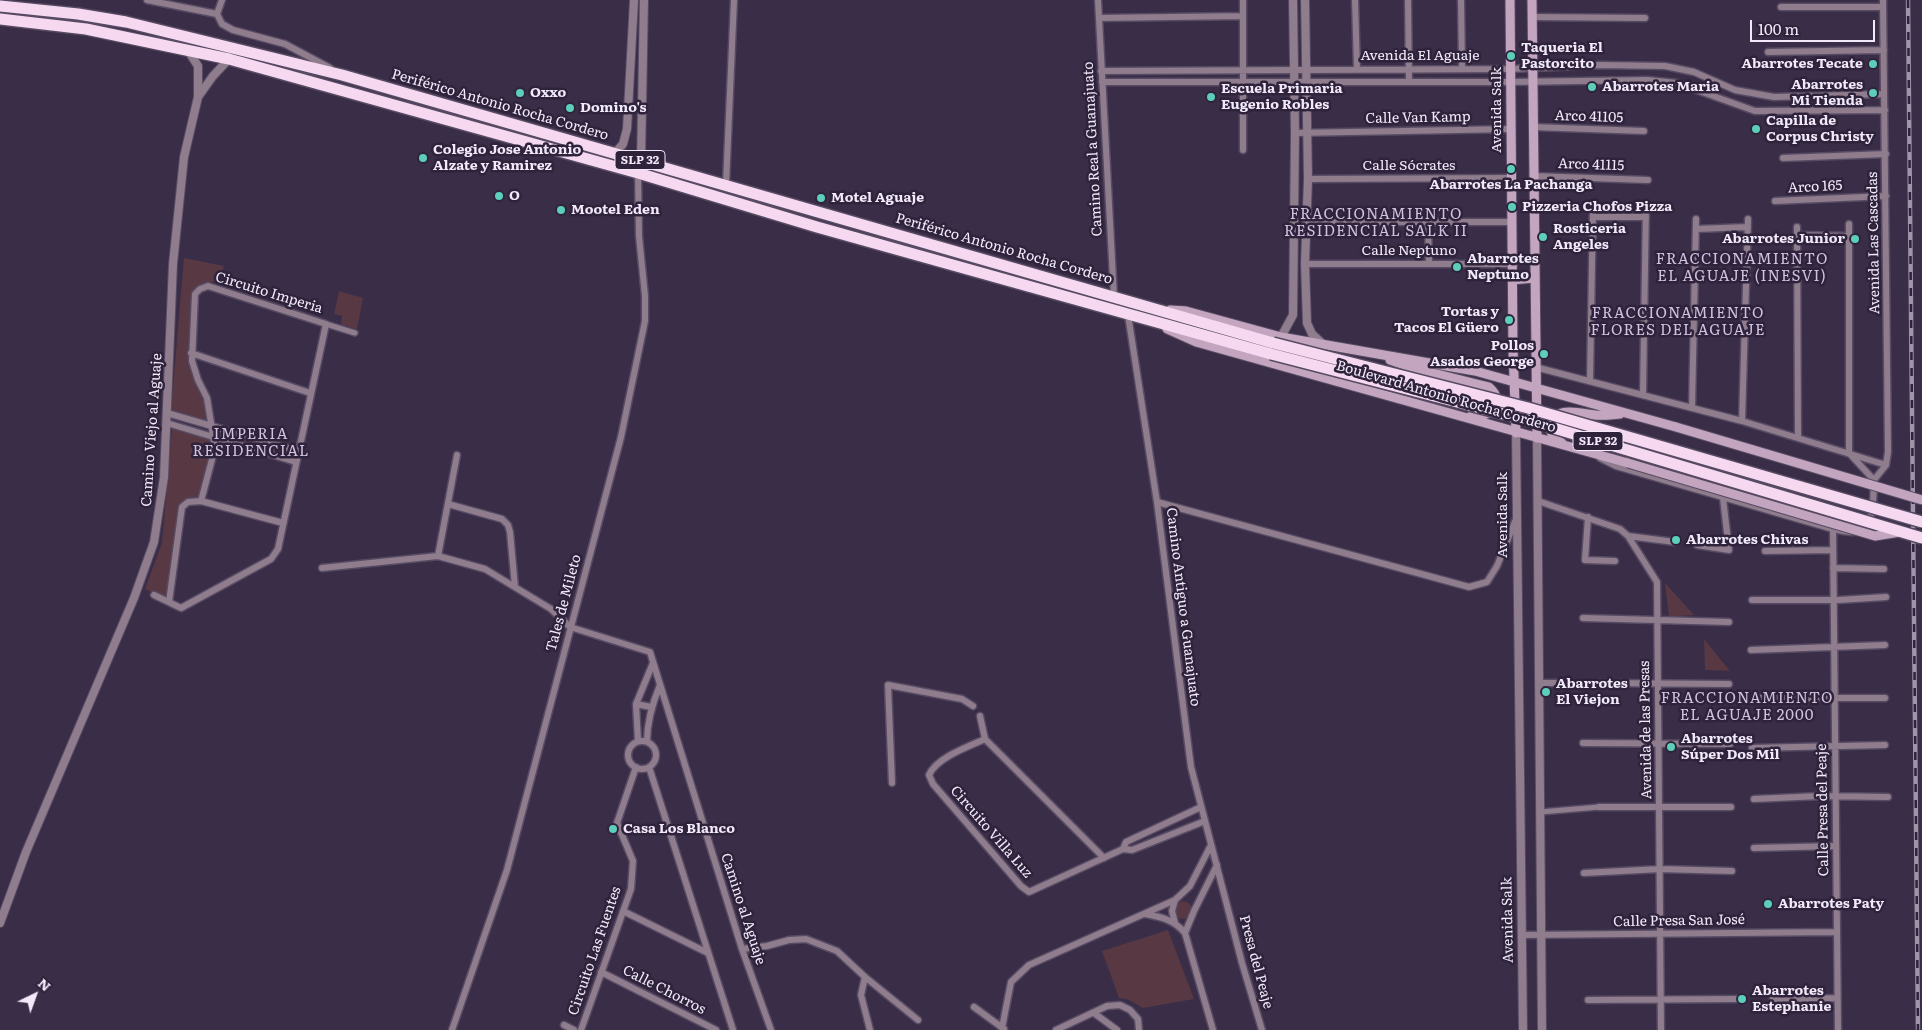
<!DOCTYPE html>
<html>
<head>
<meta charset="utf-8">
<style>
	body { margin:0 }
	#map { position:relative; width:1922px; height:1030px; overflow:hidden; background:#392d47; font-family:Literata,serif }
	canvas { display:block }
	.north { position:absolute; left:10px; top:970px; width:50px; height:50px; -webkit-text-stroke:4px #2f233c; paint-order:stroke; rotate:42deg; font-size:14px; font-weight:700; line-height:20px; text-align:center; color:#f2eafb }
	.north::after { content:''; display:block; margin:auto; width:18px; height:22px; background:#f2eafb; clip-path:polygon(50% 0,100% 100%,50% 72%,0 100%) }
	.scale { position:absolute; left:1750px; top:20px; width:125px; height:22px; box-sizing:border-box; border:2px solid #f2eafb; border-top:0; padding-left:6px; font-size:15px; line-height:18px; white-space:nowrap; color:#f2eafb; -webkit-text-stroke:4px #2f233c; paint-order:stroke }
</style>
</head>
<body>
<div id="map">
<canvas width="1922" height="1030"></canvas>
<div class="north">N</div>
<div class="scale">100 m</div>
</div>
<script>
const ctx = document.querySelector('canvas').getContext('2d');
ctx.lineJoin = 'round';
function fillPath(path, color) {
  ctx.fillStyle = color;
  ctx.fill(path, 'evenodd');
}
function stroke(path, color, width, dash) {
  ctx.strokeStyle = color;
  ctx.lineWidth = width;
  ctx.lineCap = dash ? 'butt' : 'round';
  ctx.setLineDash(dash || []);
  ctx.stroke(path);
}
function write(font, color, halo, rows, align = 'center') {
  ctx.font = font + ' Literata,serif';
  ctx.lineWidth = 5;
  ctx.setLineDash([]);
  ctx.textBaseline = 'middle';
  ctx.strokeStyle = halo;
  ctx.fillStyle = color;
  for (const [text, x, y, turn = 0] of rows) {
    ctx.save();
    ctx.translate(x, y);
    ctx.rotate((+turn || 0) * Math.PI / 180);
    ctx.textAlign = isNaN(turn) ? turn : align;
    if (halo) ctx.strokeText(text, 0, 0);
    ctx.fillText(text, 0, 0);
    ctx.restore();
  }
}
const green = new Path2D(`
	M 184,258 L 224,266 L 219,279 L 199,287 L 190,353 L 202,389 L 209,422 L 171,410 Z
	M 339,291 L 363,298 L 357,329 L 341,325 L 342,316 L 334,314 Z
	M 172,428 L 211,440 L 212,448 L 198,498 C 187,498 181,504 178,513 L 167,599 L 145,589 L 162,543 Z
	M 219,431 L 292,453 L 293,456 L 219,436 L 216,434 Z
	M 1665,583 L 1694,615 L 1669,617 Z
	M 1704,639 L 1730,671 L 1705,670 Z
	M1174 910a9 9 0 1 1 18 0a9 9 0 1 1-18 0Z
	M 1168,930 L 1194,999 L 1143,1008 L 1129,1000 L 1119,998 L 1102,951 Z`);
const pedestrian = new Path2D(`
	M 326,324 L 355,333
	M 1584,683 L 1599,683
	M 1540,812 L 1599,807`);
const minor = new Path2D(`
	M 147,0 L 217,14
	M 1098,0 L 1114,297
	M 1243,0 L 1243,150
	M 1355,0 L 1357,69
	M 1408,0 L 1409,81
	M 1461,0 L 1462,68
	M 1781,7 L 1883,7
	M 217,14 L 222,24 L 233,30 L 285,44 L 330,68
	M 217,14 L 222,0
	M 1532,17 L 1645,18
	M 1099,18 L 1243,16
	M 1768,52 L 1884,50
	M 1101,71 L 1510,69 L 1600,65 L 1665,66 L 1694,72 L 1735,90 L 1774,97 L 1884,94
	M 1102,82 L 1511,82 L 1647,80 L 1677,83 L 1755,111 L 1885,110
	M 1533,127 L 1644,131
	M 1295,133 L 1511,129
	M 1783,158 L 1886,154
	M 1533,176 L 1648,180
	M 1308,179 L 1511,178
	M 726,184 L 734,0
	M 1775,201 L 1886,196
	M 1593,217 L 1646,217
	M 1428,221 L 1429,264
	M 1306,222 L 1512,222
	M 1797,227 L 1798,438
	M 1696,229 L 1748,227
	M 1797,235 L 1849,236
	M 1305,264 L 1512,264
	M 1128,315 L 1157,502 L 1191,767 L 1242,963 L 1262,1030
	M 191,353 L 310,393
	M 1535,367 L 1742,421 L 1886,465
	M 1590,381 L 1593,205
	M 1643,395 L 1646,204
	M 1692,408 L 1696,219
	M 167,413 L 298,451
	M 1742,421 L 1748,219
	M 167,423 L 296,462
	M 1600,458 L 1616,466 L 1833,529 C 1839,530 1847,532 1853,532 C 1876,532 1873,496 1874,480 L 1849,453 L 1849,224
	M 1874,480 L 1886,465 L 1888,452 L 1883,0
	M 201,501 L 283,523
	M 1538,501 L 1620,529 L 1628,536 L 1657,582 L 1661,1030
	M 1157,502 L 1469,587 L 1487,582 L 1497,566 L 1516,519
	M 448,504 L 502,519 L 508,525 L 510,532 L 515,587
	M 1588,517 L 1585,560 L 1615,561
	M 1833,529 L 1838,1030
	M 1628,536 L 1675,542
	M 1697,545 L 1729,550 L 1723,498
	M 1765,551 L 1833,550
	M 438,556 L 457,455
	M 322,568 L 438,556 L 485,569 L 551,609 L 570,627 L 650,652 L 742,949 L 771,1030
	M 1833,568 L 1884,569
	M 154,595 L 181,608 L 271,559 L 278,549 L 326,324 L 208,286 L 200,289 L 195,294 L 192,361 L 198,380 L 207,398 L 215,448 L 201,501 L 188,502 L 182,507 L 169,602
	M 1752,600 L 1839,600 L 1886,597
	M 1583,618 L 1729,622
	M 1751,650 L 1885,645
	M 1539,683 L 1563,683
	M 1599,683 L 1729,684
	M 1759,698 L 1885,698
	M 636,704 L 651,707
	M 980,716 L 985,739 L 1104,858
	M 985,739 C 967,747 936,758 929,775 L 933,784 L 1021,886 L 1029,892 L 1123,849 L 1132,850 L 1205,821
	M 638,741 L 636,704 L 653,663
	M628 755a14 14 0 1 1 28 0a14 14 0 1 1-28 0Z
	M 647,742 C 647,721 652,704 660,685
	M 1583,743 L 1730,744
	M 1752,748 L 1885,745
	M 649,767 L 733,1030
	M 892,783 L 888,685 L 962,699 L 973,706
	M 1754,799 L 1820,796 L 1888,797
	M 1599,807 L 1731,807
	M 1754,848 L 1836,846
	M 1123,849 L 1126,842 L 1201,807
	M 1584,873 L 1660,869 L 1732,871
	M 623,911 L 708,953
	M 1145,914 C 1162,917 1174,920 1185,933 L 1213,1030
	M 1175,923 L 1172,911 L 1175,900
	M 1185,933 L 1194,911 L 1217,865
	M 1522,935 L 1837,932
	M 742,949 L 767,946 L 789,940 L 806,939 L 837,951 L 865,977 L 918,1020
	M 601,972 L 716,1030
	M 865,977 L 861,995 L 870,1030
	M 1773,999 L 1837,998
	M 1588,1000 L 1737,999
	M 974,1007 L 1004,1029
	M 1094,1013 L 1117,1030
	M 564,1025 L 574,1030
	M 1002,1028 L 1011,982 L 1029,965 L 1175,900 L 1190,886 L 1211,845
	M 452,1030 L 507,870 L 621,437 L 645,321 L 645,296 L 639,236 L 638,173
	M 581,1030 L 631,889 L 633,861 L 617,823 L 636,767
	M 1056,1030 L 1107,1006 L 1120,1005 L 1130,1010 L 1138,1019 L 1139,1030`);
const tertiary = new Path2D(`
	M 1305,0 L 1308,179 L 1305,264 L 1307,323 L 1312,334 L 1323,344
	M 198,97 L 213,76 L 229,59
	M 615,153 L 623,144 L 627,129 L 634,0
	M 641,160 L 644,0
	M 1281,337 L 1293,315 L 1295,133 L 1293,0
	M 1516,433 L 1523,1030
	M 1537,438 L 1542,1030
	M 0,923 L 26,852 L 134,598 L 154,542 L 164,477 L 173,264 L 184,157 L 198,97 L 198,66 L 187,49`);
const secondary = new Path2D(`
	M 1510,0 L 1513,349 L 1516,433
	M 1532,0 L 1537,438
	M 1512,280 L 1534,278
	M 1170,310 L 1186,311 L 1281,337 L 1475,371 L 1676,427
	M 1167,329 L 1196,342 L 1628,463
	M 1390,360 L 1413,368 L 1489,387 C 1507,403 1491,418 1471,416
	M 1562,443 C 1555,439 1550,435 1551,427 C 1554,404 1581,414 1595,415 C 1603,416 1612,415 1620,414`);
const trunk = new Path2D(`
	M 0,6 L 78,14 L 126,22 L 342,75 L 1273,343
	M 0,19 L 86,29 L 229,59 L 638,173 L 817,227 L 1271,354`);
const rail = new Path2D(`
	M 1908,0 L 1918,1030`);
const secondaryBridge = new Path2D(`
	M 1676,427 L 1922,500
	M 1628,463 L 1875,536 L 1900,532`);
const trunkBridge = new Path2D(`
	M 1273,343 L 1528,408 L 1922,522
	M 1271,354 L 1527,420 L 1922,538`);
const markers = [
	[1511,56,5,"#5cceba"],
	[1873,64,5,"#5cceba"],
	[1592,87,5,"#5cceba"],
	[520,93,5,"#5cceba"],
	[1873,93,5,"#5cceba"],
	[1211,97,5,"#5cceba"],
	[570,108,5,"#5cceba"],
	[1756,129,5,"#5cceba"],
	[423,158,5,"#5cceba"],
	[1511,169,5,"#5cceba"],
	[499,196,5,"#5cceba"],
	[821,198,5,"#5cceba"],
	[1512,207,5,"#5cceba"],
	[561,210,5,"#5cceba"],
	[1543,237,5,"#5cceba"],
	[1855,239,5,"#5cceba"],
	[1457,267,5,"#5cceba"],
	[1509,320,5,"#5cceba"],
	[1544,354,5,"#5cceba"],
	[1676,540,5,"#5cceba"],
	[1546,692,5,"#5cceba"],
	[1671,747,5,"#5cceba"],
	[613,829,5,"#5cceba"],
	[1768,904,5,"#5cceba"],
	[1742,999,5,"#5cceba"]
];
const shields = [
	[640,160,50],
	[1598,441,50]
];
const shieldNames = [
	["SLP 32",640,160],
	["SLP 32",1598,441]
];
const poiNames = [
	["Taqueria El",1521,48],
	["Pastorcito",1521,64],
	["Abarrotes Tecate",1863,64,"right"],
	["Abarrotes",1863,85,"right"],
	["Mi Tienda",1863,101,"right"],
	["Abarrotes Maria",1602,87],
	["Escuela Primaria",1221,89],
	["Eugenio Robles",1221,105],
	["Oxxo",530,93],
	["Domino's",580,108],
	["Capilla de",1766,121],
	["Corpus Christy",1766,137],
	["Colegio Jose Antonio",433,150],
	["Alzate y Ramirez",433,166],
	["Abarrotes La Pachanga",1511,185,"center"],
	["O",509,196],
	["Motel Aguaje",831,198],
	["Pizzeria Chofos Pizza",1522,207],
	["Mootel Eden",571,210],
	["Rosticeria",1553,229],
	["Angeles",1553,245],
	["Abarrotes Junior",1845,239,"right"],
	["Abarrotes",1467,259],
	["Neptuno",1467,275],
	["Tortas y",1499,312,"right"],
	["Tacos El Güero",1499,328,"right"],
	["Pollos",1534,346,"right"],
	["Asados George",1534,362,"right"],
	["Abarrotes Chivas",1686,540],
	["Abarrotes",1556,684],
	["El Viejon",1556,700],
	["Abarrotes",1681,739],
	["Súper Dos Mil",1681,755],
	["Casa Los Blanco",623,829],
	["Abarrotes Paty",1778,904],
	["Abarrotes",1752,991],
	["Estephanie",1752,1007]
];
const streetNames = [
	["Avenida El Aguaje",1420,56],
	["Periférico Antonio Rocha Cordero",500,105,16],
	["Avenida Salk",1497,110,-90],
	["Arco 41105",1589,117,2],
	["Calle Van Kamp",1418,118,-1],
	["Camino Real a Guanajuato",1093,149,-93],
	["Arco 41115",1591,165,2],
	["Calle Sócrates",1409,166],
	["Arco 165",1815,187,-3],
	["Avenida Las Cascadas",1874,243,-91],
	["Periférico Antonio Rocha Cordero",1004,249,16],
	["Calle Neptuno",1409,251],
	["Circuito Imperia",269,293,17],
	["Boulevard Antonio Rocha Cordero",1446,397,16],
	["Camino Viejo al Aguaje",152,430,-86],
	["Avenida Salk",1503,515,-90],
	["Tales de Mileto",564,603,-75],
	["Camino Antiguo a Guanajuato",1183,607,83],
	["Avenida de las Presas",1646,730,-91],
	["Calle Presa del Peaje",1823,810,-91],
	["Circuito Villa Luz",991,832,49],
	["Camino al Aguaje",743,909,72],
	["Avenida Salk",1508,920,-91],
	["Calle Presa San José",1679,921,-1],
	["Circuito Las Fuentes",595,951,-71],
	["Presa del Peaje",1256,962,75],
	["Calle Chorros",664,990,27]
];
const neighbourhoodNames = [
	["FRACCIONAMIENTO",1376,215],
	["RESIDENCIAL SALK II",1376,232],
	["FRACCIONAMIENTO",1742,260],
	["EL AGUAJE (INESVI)",1742,277],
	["FRACCIONAMIENTO",1678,314],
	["FLORES DEL AGUAJE",1678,331],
	["IMPERIA",251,435],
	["RESIDENCIAL",251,452],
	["FRACCIONAMIENTO",1747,699],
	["EL AGUAJE 2000",1747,716]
];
fillPath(green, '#573843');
stroke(pedestrian, '#574b64', 8);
stroke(minor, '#574b64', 9);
stroke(tertiary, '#574b64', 10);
stroke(secondary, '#574b64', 11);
stroke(trunk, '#574b64', 14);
stroke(pedestrian, '#8f7c8c', 5);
stroke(minor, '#8f7c8c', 6);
stroke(tertiary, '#8f7c8c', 8);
stroke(secondary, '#c4a5bf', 9);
stroke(trunk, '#f6d8f1', 11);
stroke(rail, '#9e95aa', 4.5);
stroke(rail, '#2f233c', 2.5, [8]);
stroke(secondaryBridge, '#574b64', 11, []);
stroke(trunkBridge, '#574b64', 14, []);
stroke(secondaryBridge, '#c4a5bf', 9);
stroke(trunkBridge, '#f6d8f1', 11);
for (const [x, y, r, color] of markers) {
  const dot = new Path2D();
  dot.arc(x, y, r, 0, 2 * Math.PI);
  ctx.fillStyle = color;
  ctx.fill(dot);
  stroke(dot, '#2f233c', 2);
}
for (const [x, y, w] of shields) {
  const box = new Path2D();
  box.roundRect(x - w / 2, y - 9.5, w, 19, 4);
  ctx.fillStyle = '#2f233c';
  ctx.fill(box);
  stroke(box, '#f2eafb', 1);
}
write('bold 12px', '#f2eafb', null, shieldNames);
write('bold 14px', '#f2eafb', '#2f233c', poiNames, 'left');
write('14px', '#f2eafb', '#2f233c', streetNames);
ctx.letterSpacing = '1px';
write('15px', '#d1c2e2', '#2f233c', neighbourhoodNames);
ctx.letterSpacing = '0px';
</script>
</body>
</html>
